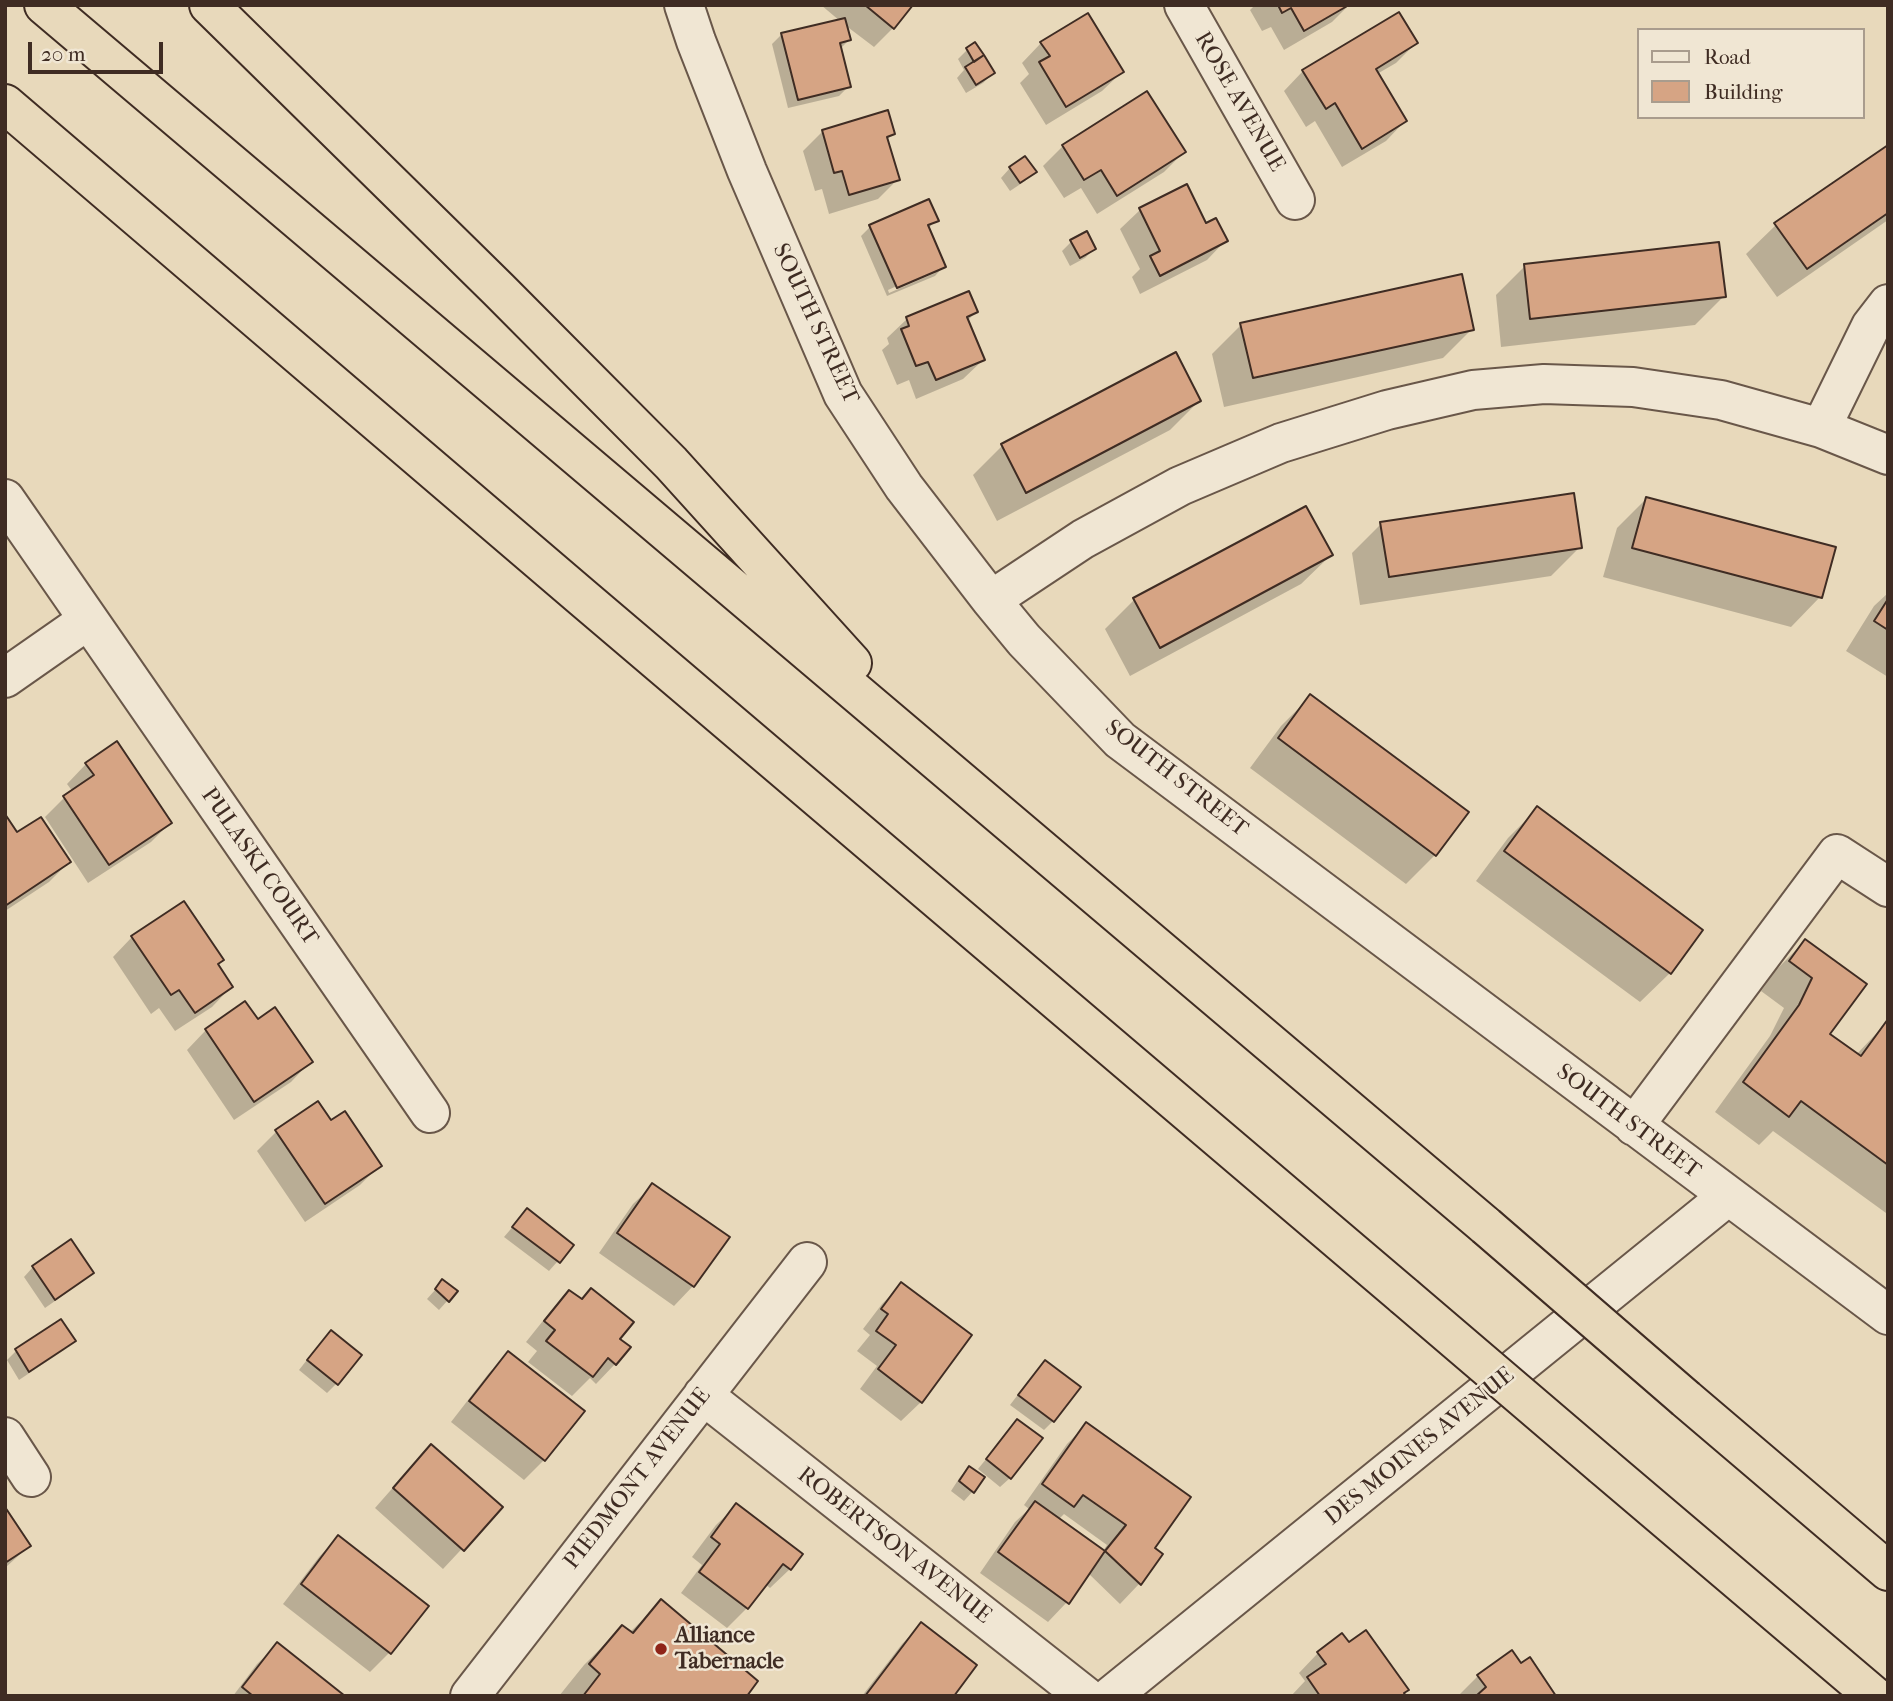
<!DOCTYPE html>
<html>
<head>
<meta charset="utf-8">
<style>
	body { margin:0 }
	#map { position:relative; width:1893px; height:1701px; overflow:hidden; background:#e8d9bb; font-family:"IM FELL French Canon",serif }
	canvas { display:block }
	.frame { position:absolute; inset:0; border:7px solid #3f2c23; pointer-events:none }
	.legend { position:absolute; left:1637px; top:28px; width:228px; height:91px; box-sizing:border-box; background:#f0e6d3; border:2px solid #a99c8d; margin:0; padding:9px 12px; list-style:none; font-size:21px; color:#3f2c23 }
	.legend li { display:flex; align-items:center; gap:14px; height:35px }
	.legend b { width:35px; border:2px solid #a99c8d }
	.scale { position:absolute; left:28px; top:42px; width:135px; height:32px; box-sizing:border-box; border:4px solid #3f2c23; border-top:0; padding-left:9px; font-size:21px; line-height:24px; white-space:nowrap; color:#3f2c23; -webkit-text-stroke:5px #f0e6d3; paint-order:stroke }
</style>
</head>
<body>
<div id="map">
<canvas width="1893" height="1701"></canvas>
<div class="frame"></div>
<ul class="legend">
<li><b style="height:9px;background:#f0e6d3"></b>Road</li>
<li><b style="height:19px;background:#d6a484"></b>Building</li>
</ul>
<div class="scale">20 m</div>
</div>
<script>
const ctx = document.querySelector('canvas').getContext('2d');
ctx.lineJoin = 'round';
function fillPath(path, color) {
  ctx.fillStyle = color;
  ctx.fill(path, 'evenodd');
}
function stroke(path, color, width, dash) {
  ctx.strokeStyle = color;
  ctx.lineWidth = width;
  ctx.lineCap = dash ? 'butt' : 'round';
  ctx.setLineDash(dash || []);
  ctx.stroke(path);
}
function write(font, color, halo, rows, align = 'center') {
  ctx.font = font + ' "IM FELL French Canon",serif';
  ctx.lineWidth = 5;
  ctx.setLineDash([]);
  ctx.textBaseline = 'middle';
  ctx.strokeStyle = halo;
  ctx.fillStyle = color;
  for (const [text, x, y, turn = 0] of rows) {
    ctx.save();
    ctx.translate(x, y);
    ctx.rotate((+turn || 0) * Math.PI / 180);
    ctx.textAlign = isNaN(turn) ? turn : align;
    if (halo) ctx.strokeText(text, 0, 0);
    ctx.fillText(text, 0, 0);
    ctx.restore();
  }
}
const shadow = new Path2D(`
	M 821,5 L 911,5 L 893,28 L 874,47 L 845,25 L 849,40 L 840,49 L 849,86 L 839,96 L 788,108 L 772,44 L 782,34 L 840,21 Z
	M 1255,5 L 1349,5 L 1332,22 L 1284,50 L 1271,27 L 1262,31 L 1250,10 Z
	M 1041,43 L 1122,72 L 1102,91 L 1046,125 L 1020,83 L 1029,74 L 1022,63 Z
	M 1416,43 L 1396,63 L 1377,74 L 1405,121 L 1386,141 L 1342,167 L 1315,121 L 1306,127 L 1284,91 L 1303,71 Z
	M 967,50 L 993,73 L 983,83 L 966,93 L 957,78 L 964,70 L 958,59 Z
	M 823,131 L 893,134 L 886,140 L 898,179 L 878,199 L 829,214 L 822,189 L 815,191 L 803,151 Z
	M 1063,146 L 1184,152 L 1164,172 L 1097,214 L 1081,188 L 1064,198 L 1043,166 Z
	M 1888,147 L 1888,220 L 1777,297 L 1746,254 L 1776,225 Z
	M 1010,168 L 1034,172 L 1025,181 L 1010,191 L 1001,178 Z
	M 1186,187 L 1205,225 L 1226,240 L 1207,260 L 1140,294 L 1132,277 L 1140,269 L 1120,229 L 1140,210 Z
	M 936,220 L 928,229 L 944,266 L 935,276 L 887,296 L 861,236 L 870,227 ZM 935,269 L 935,273 L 889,293 L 888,290 Z
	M 1071,242 L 1094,249 L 1085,258 L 1070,266 L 1062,251 Z
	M 1525,266 L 1724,296 L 1695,325 L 1501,347 L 1496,295 Z
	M 976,312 L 967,321 L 983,360 L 963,379 L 916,399 L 909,380 L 897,385 L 882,350 L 889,344 L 887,338 L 907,319 Z
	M 1241,325 L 1472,329 L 1443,358 L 1224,407 L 1212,354 Z
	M 1175,354 L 1199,401 L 1170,430 L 997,521 L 973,475 L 1002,446 Z
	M 1646,499 L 1833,548 L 1820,597 L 1791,627 L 1603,577 L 1617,528 Z
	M 1381,524 L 1580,547 L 1551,576 L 1360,605 L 1352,553 Z
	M 1331,555 L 1301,584 L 1130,676 L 1105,629 L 1134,600 Z
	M 1888,593 L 1888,677 L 1846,651 L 1874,606 Z
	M 1311,696 L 1435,855 L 1406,884 L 1250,768 L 1281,726 Z
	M 86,764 L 170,823 L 151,842 L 88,883 L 45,817 L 64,798 L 73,792 L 67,784 Z
	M 1537,809 L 1701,931 L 1670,973 L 1640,1002 L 1476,881 L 1508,838 Z
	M 5,817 L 17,834 L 69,862 L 49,882 L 5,911 Z
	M 132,937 L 217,965 L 231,987 L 212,1007 L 175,1031 L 159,1008 L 151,1014 L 113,957 Z
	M 1805,941 L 1828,1035 L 1856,1055 L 1888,1021 L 1888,1211 L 1886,1213 L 1773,1131 L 1759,1145 L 1715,1112 L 1770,1036 L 1784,1008 L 1761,991 L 1776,970 Z
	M 257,1021 L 310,1062 L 291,1082 L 234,1120 L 187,1050 L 206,1030 Z
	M 331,1122 L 379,1166 L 360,1185 L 305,1222 L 257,1151 L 277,1131 Z
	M 653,1185 L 693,1286 L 674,1306 L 599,1253 L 633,1204 Z
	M 527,1210 L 572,1245 L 549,1271 L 504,1237 Z
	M 33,1267 L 92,1273 L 82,1282 L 45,1308 L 24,1277 Z
	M 443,1281 L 448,1300 L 439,1310 L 427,1299 Z
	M 901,1285 L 921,1402 L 901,1421 L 860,1389 L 877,1366 L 857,1351 L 870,1335 L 863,1329 L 882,1304 Z
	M 569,1292 L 618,1339 L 615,1364 L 596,1384 L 590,1378 L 572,1396 L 528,1362 L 537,1351 L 526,1342 L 550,1312 Z
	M 73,1341 L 64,1350 L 19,1380 L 7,1360 L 16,1351 Z
	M 321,1342 L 337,1383 L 327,1393 L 299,1370 Z
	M 509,1354 L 582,1411 L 544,1460 L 524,1480 L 451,1422 L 489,1373 Z
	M 1045,1362 L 1053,1421 L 1044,1430 L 1010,1405 L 1036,1371 Z
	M 1017,1421 L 1010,1478 L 1000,1487 L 978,1469 Z
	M 1087,1424 L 1152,1548 L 1161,1554 L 1139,1584 L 1120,1604 L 1088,1573 L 1067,1602 L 1048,1622 L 980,1573 L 1015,1522 L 1029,1509 L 1024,1505 L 1067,1444 ZM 1064,1514 L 1107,1545 L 1103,1551 L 1058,1520 Z
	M 412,1466 L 500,1508 L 443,1569 L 375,1508 Z
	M 969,1468 L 973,1491 L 964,1501 L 951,1491 L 960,1477 Z
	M 736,1506 L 790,1569 L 770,1588 L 765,1584 L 747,1608 L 727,1628 L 681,1593 L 702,1565 L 692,1557 L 716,1525 Z
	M 5,1509 L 29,1546 L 5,1568 Z
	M 338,1537 L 390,1652 L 370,1672 L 283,1604 L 319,1557 Z
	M 661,1602 L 744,1696 L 559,1696 L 584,1665 L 622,1627 L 629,1633 Z
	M 921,1625 L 951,1696 L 862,1696 L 902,1644 Z
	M 277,1645 L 342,1696 L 233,1696 L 257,1664 Z
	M 1512,1652 L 1521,1665 L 1554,1696 L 1458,1696 L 1478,1676 Z
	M 1318,1653 L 1403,1694 L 1404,1696 L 1291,1696 L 1305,1681 L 1299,1673 Z`);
const building = new Path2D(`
	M 865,5 L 913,5 L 894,29 Z
	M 1278,5 L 1349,5 L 1304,31 L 1291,8 L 1282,13 Z
	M 1399,12 L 1418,43 L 1376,69 L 1407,121 L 1362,149 L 1335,103 L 1326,109 L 1302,70 Z
	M 1088,13 L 1124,72 L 1066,107 L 1039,62 L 1050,56 L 1040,42 Z
	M 845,18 L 851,40 L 840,43 L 851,87 L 798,100 L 781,33 Z
	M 975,42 L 984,55 L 974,62 L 966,48 Z
	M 984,55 L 995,73 L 976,85 L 965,67 Z
	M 1147,91 L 1186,152 L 1117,196 L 1101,170 L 1084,180 L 1062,145 Z
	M 888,110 L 895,134 L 887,137 L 900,180 L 849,195 L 842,171 L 834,173 L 822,130 Z
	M 1888,145 L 1888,213 L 1807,269 L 1774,223 Z
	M 1025,156 L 1037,172 L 1020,183 L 1009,167 Z
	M 1187,184 L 1206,223 L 1216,218 L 1228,241 L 1160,276 L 1150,256 L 1160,251 L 1139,208 Z
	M 929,199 L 939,221 L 928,225 L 946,267 L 897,288 L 869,225 Z
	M 1087,231 L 1096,249 L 1080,258 L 1070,240 Z
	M 1719,242 L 1726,297 L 1530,319 L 1524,264 Z
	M 1462,274 L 1474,330 L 1253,378 L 1240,323 Z
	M 969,291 L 978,312 L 967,317 L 985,360 L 936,380 L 928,362 L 916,366 L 901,329 L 909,326 L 906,317 Z
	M 1176,352 L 1201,401 L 1026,493 L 1001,444 Z
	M 1574,493 L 1582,548 L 1389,577 L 1380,522 Z
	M 1646,497 L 1836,547 L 1822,598 L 1632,548 Z
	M 1306,506 L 1333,555 L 1160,648 L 1133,598 Z
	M 1888,599 L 1888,630 L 1874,621 Z
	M 1310,694 L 1469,812 L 1436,856 L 1278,738 Z
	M 117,741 L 172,823 L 109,865 L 63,796 L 94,775 L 85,763 Z
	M 1537,806 L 1703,930 L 1671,974 L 1504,851 Z
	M 5,814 L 17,832 L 41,817 L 71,862 L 5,906 Z
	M 184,901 L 224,960 L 218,964 L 233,987 L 195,1013 L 179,990 L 171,995 L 131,936 Z
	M 1805,939 L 1867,984 L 1830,1034 L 1861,1056 L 1888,1019 L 1888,1165 L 1801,1101 L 1789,1117 L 1743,1082 L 1799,1005 L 1812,978 L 1789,961 Z
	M 245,1001 L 258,1019 L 275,1007 L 313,1062 L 254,1102 L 205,1029 Z
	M 318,1101 L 331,1120 L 345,1111 L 382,1166 L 325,1204 L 275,1130 Z
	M 652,1183 L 730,1237 L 694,1287 L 617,1233 Z
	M 527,1208 L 574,1245 L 560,1263 L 512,1227 Z
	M 71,1239 L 94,1273 L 55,1300 L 32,1266 Z
	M 442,1279 L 458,1291 L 449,1302 L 435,1289 Z
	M 901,1282 L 972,1335 L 922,1403 L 878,1369 L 896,1345 L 876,1331 L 888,1314 L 881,1309 Z
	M 591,1288 L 634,1322 L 620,1339 L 631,1347 L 616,1365 L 608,1358 L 593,1377 L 546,1341 L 555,1330 L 544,1321 L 569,1290 L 582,1299 Z
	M 61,1319 L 76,1341 L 29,1372 L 15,1349 Z
	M 331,1330 L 362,1355 L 338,1385 L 307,1360 Z
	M 508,1351 L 585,1411 L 545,1461 L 469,1401 Z
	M 1045,1360 L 1081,1387 L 1054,1422 L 1018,1395 Z
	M 1017,1419 L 1043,1438 L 1011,1479 L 986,1459 Z
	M 1086,1422 L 1191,1497 L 1155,1548 L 1163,1554 L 1141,1585 L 1105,1551 L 1126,1525 L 1083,1495 L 1074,1507 L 1042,1484 Z
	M 431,1444 L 503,1507 L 464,1551 L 393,1488 Z
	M 969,1466 L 985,1477 L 974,1493 L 959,1481 Z
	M 1035,1501 L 1105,1551 L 1069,1604 L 998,1552 Z
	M 736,1503 L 803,1554 L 791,1570 L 783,1564 L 748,1609 L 699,1572 L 720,1544 L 711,1537 Z
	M 5,1507 L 31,1546 L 5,1563 Z
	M 338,1535 L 429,1606 L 391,1654 L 301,1584 Z
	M 661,1599 L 758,1681 L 747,1696 L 583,1696 L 600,1674 L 589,1664 L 622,1625 L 633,1633 Z
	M 921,1622 L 977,1665 L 954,1696 L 865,1696 Z
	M 1366,1630 L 1409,1690 L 1404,1693 L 1406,1696 L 1320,1696 L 1307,1677 L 1326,1664 L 1317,1652 L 1342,1633 L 1349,1642 Z
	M 277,1642 L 345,1696 L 253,1696 L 242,1687 Z
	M 1512,1650 L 1521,1663 L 1530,1657 L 1556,1696 L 1476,1696 L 1486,1687 L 1477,1675 Z`);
const minor = new Path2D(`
	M 684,5 L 696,41 L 747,171 L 843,394 L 904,487 L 991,600 L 1024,640 L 1120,740 L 1888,1315
	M 1184,5 L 1295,200
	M 1821,428 L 1871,326 L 1888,304
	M 5,499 L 430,1113
	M 991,600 L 1083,539 L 1180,486 L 1281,443 L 1387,410 L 1473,390 L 1544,384 L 1633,387 L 1721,400 L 1821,428 L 1888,455
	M 5,678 L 88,620
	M 1634,1126 L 1837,854 L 1888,887
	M 703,1395 L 1085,1696
	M 5,1437 L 31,1477
	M 470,1696 L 807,1262
	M 1111,1696 L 1728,1196`);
const highway = new Path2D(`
	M 44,5 C 525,412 1003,822 1486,1226
	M 209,5 L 499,290 L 671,463 L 852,663
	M 5,104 L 583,598 L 1404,1296
	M 1686,1399 L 1888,1571
	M 1603,1466 L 1874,1696`);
const highwayBridge = new Path2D(`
	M 1486,1226 L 1686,1399
	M 1404,1296 L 1603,1466`);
const markers = [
	[661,1649,7,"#8f2418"]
];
const streetNames = [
	["ROSE AVENUE",1239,102,60],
	["SOUTH STREET",815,324,65],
	["SOUTH STREET",1176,779,38],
	["PULASKI COURT",259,867,55],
	["SOUTH STREET",1628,1122,37],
	["DES MOINES AVENUE",1420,1447,-39],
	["PIEDMONT AVENUE",638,1479,-52],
	["ROBERTSON AVENUE",894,1546,38]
];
const poiNames = [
	["Alliance",675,1636],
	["Tabernacle",675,1662]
];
fillPath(shadow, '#0003');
fillPath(building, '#d6a484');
stroke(building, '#3f2c23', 2);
stroke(minor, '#695749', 42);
stroke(highway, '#3f2c23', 42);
stroke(minor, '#f0e6d3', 38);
stroke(highway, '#e8d9bb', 38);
stroke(highwayBridge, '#3f2c23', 42, []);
stroke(highwayBridge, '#e8d9bb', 38);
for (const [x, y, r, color] of markers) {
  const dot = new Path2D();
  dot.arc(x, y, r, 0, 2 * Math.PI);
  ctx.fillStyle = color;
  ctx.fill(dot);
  stroke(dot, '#f0e6d3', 2.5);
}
write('23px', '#3f2c23', '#f0e6d3', streetNames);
write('bold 23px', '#3f2c23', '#f0e6d3', poiNames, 'left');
</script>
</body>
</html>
